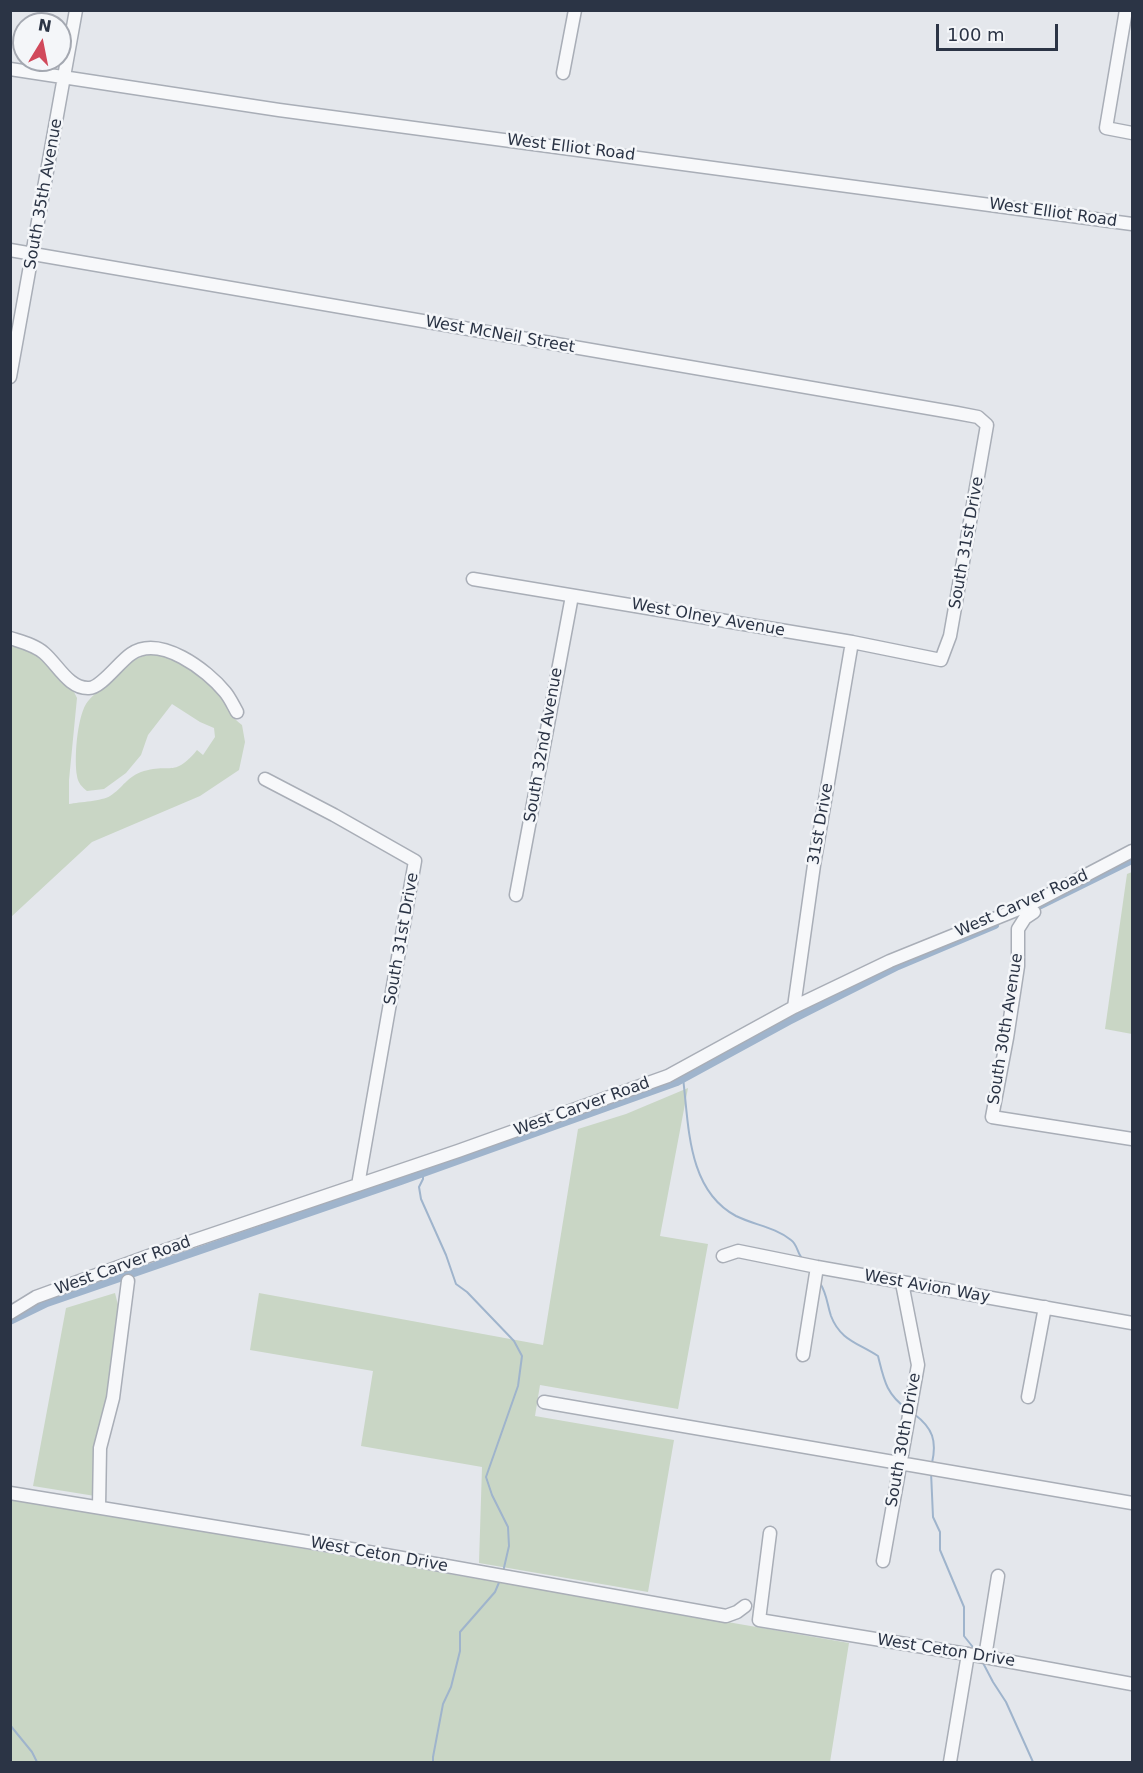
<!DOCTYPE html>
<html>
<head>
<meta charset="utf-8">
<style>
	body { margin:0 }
	#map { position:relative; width:1143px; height:1773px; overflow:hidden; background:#e4e7ec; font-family:"DejaVu Sans",sans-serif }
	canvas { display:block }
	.frame { position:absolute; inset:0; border:12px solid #2b3445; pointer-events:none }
	.north { position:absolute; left:12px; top:12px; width:60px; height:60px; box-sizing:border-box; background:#f4f6f9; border:2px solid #a4a8b1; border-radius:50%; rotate:10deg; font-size:16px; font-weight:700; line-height:24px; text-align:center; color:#2b3445 }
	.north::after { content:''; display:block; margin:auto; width:21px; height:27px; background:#d1495b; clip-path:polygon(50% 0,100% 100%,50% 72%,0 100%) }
	.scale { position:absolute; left:936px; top:24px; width:122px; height:27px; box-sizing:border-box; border:3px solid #2b3445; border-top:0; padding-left:8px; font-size:18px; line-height:21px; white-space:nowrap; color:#2b3445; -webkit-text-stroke:4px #f4f6f9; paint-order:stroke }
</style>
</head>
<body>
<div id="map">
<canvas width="1143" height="1773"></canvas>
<div class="frame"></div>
<div class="north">N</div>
<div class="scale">100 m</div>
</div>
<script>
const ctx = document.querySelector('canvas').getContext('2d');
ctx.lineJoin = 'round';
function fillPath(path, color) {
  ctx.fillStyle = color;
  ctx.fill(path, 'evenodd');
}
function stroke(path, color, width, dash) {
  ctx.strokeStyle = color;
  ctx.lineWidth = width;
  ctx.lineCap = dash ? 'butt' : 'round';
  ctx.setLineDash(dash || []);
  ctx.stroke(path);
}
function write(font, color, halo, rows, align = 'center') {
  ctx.font = font + ' "DejaVu Sans",sans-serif';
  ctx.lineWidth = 5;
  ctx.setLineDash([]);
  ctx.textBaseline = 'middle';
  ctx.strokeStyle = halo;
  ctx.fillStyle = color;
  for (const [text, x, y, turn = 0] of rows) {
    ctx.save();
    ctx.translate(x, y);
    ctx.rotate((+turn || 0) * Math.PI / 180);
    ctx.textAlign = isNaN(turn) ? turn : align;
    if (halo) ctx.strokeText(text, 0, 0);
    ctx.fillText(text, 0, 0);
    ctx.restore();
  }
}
const green = new Path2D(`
	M 11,646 C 42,650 53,670 74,692 L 77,698 L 69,780 L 69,804 C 80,802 102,801 110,796 C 123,788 127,776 144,771 C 171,763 174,778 197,750 L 203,755 L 215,737 L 214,728 L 200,722 L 172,704 L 148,735 L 141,755 L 126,773 L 104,789 L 87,791 C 82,787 78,783 77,776 C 74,759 77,719 86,704 C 90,697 99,691 105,685 C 126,666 140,647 172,657 C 189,663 215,685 224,700 C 230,711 232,718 242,725 L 245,742 L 239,770 L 200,796 L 92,842 L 11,917 Z
	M 1132,872 L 1132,1034 L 1105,1029 L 1127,874 Z
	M 688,1088 L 660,1236 L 708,1244 L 678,1409 L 540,1385 L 535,1416 L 674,1440 L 648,1592 L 479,1563 L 482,1467 L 361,1446 L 373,1371 L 250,1350 L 259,1293 L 543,1345 L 578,1129 L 626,1114 Z
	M 115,1293 L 119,1309 L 95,1496 L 33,1486 L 66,1308 Z
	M 10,1498 L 849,1643 L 830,1762 L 11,1762 Z`);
const stream = new Path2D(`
	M 683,1078 C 689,1125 687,1190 736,1216 C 754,1225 775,1227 791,1240 C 798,1245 797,1254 803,1259
	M 423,1173 L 423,1179 L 419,1187 L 421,1199 L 446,1255 L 456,1284 L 467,1292 L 514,1341 L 522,1356 L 518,1386 L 486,1477 L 492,1495 L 508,1527 L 509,1546 L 503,1572
	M 820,1283 C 827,1294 827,1304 831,1316 C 840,1340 858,1343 878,1356 C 884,1380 886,1394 907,1409
	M 914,1414 C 933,1428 937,1441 932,1463
	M 931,1472 L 933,1517 L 940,1532 L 940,1550 L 964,1607 L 964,1636 L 976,1651
	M 982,1661 L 993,1682 L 1006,1702 L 1033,1762
	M 10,1725 L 32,1752 L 37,1762
	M 433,1762 L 433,1757 L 443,1704 L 451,1687 L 460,1651 L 460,1632 L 495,1592 L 500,1580`);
const canal = new Path2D(`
	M 1041,905 L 1132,860
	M 10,1321 L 47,1303 L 401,1181 L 677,1082 L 789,1021 L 898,966 L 995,925`);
const minor = new Path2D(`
	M 1126,10 L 1106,128 L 1132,133
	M 10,69 L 279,110 L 1132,224
	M 563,73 L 575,10
	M 10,250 L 957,413 L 978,417 L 987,425 L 950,636 L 941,660 L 852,642 L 473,579
	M 10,377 L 76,10
	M 10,638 C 22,642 35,645 44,653 C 58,665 69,689 89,688 C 101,688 119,662 131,654 C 160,634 207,670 225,692 C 230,698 233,705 237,712
	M 265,779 L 334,815 L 415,861 L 358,1185
	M 516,895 L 572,596
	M 1034,912 L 1025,918 L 1018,929 L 1018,966 L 1007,1038 L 992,1117 L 1132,1139
	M 794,1007 L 814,865 L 852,642
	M 723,1256 L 738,1251 L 817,1267 L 1132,1323
	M 10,1313 L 36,1297 L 154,1254 L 458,1151 L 668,1076 L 794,1007 L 890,961 L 1031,904 L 1132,851
	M 803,1355 L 817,1267
	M 1028,1397 L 1045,1307
	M 544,1402 L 1132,1503
	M 10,1493 L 363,1551 L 726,1616 L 737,1612 L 745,1606
	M 99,1507 L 100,1448 L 113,1398 L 128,1281
	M 770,1533 L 759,1620 L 985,1657 L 1132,1684
	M 883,1561 L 918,1365 L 902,1283
	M 985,1657 L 998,1576
	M 950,1762 L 968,1654`);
const streetNames = [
	["West Elliot Road",571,148,7],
	["South 35th Avenue",44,194,-80],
	["West Elliot Road",1053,213,8],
	["West McNeil Street",500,335,10],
	["South 31st Drive",967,543,-80],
	["West Olney Avenue",708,618,10],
	["South 32nd Avenue",544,745,-80],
	["31st Drive",821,824,-80],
	["West Carver Road",1022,904,-24],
	["South 31st Drive",402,939,-80],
	["South 30th Avenue",1006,1029,-81],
	["West Carver Road",582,1107,-20],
	["West Carver Road",123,1266,-20],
	["West Avion Way",927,1287,10],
	["South 30th Drive",904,1440,-80],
	["West Ceton Drive",379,1555,10],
	["West Ceton Drive",946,1651,9]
];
fillPath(green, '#c9d6c5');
stroke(stream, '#9fb4cc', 2);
stroke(canal, '#9fb4cc', 8);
stroke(minor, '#a9aeb7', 15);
stroke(minor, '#f7f8fa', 12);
write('16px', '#2b3445', '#f4f6f9', streetNames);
</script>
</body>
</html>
